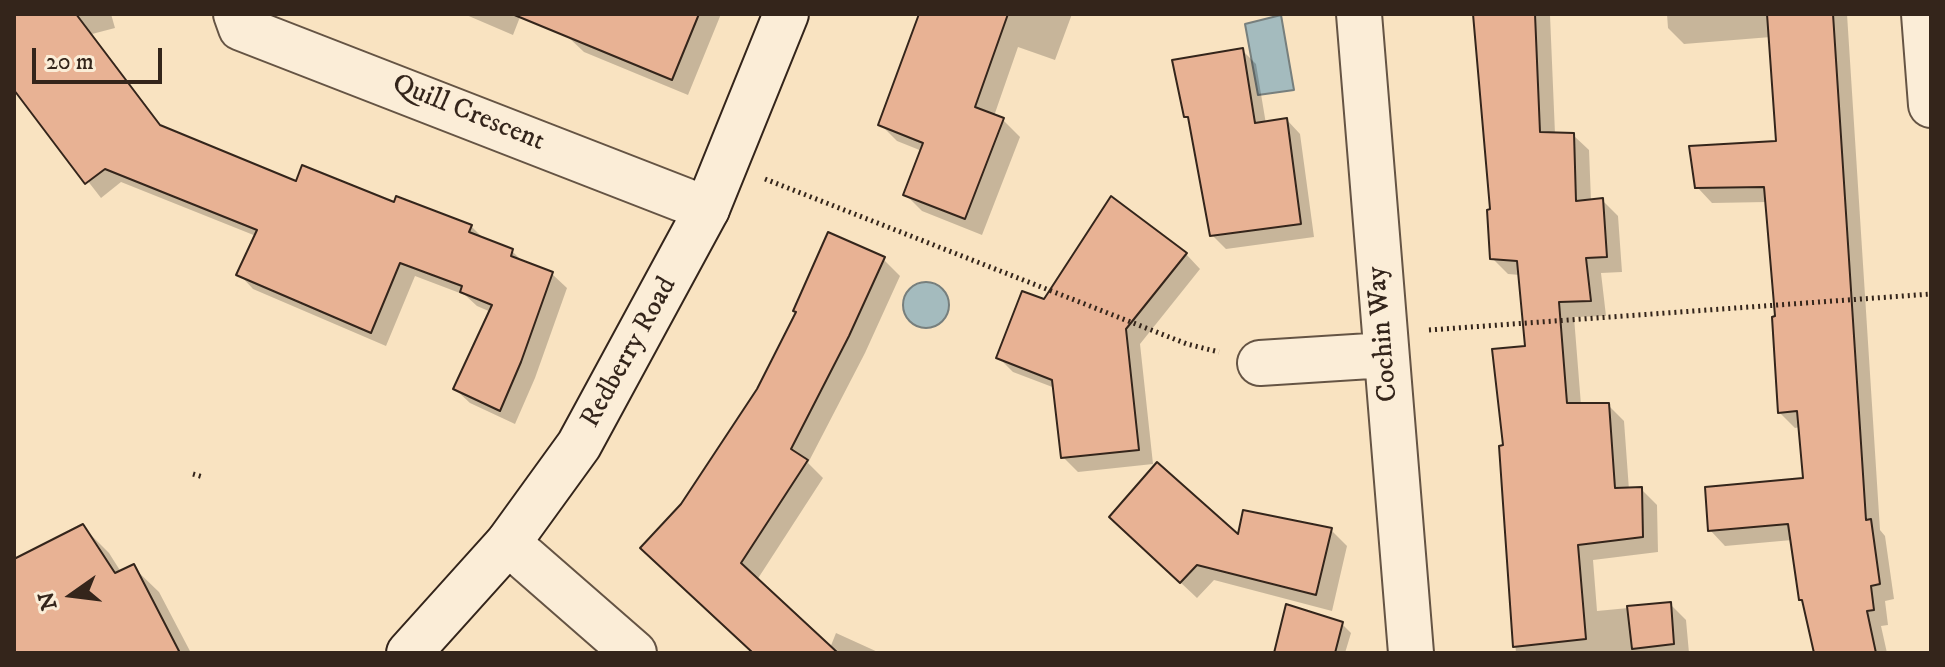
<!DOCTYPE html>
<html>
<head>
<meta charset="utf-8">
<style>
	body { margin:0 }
	#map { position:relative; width:1945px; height:667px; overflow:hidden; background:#f9e3c1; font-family:"IM FELL DW Pica",serif }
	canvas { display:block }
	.frame { position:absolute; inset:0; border:16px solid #34251b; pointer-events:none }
	.north { position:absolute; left:32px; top:555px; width:80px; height:80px; -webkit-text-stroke:6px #fbedd7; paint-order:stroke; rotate:256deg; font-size:22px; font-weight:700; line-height:32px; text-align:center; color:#34251b }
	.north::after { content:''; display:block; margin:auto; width:28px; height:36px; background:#34251b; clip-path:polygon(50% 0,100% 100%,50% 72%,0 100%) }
	.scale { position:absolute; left:32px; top:48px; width:130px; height:36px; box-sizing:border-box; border:4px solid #34251b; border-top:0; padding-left:10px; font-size:24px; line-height:28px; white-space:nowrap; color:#34251b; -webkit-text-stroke:6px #fbedd7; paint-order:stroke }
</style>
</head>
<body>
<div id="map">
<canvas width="1945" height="667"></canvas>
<div class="frame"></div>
<div class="north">N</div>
<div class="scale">20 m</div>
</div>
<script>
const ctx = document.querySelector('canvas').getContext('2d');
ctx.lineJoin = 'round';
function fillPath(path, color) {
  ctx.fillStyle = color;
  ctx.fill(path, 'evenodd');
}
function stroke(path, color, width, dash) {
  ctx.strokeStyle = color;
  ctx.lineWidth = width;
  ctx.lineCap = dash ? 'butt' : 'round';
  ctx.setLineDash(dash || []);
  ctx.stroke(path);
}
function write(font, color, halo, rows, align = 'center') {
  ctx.font = font + ' "IM FELL DW Pica",serif';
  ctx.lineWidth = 6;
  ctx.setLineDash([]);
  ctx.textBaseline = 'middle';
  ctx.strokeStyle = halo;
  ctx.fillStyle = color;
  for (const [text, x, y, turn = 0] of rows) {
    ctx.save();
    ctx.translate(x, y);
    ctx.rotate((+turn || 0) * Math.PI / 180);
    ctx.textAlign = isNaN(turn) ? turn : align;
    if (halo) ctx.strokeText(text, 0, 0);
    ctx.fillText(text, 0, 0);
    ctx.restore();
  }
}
const water = new Path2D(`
	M 1281,15 L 1294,90 L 1258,95 L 1245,24 Z
	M903 305a23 23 0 1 1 46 0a23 23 0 1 1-46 0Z`);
const shadow = new Path2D(`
	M 28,14 L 111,14 L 115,28 L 92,34 L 164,129 L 298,183 L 471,226 L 485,240 L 512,251 L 525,264 L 552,274 L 567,288 L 535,378 L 515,424 L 470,403 L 455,389 L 491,312 L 477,306 L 465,295 L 415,276 L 386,346 L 253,289 L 239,274 L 256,236 L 121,182 L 101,198 L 18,91 L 14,93 L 14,19 Z
	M 464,14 L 721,14 L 688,95 L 584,52 L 567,36 L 520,17 L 513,35 Z
	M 921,14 L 1072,14 L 1055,60 L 1018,47 L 994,116 L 1003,120 L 1020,137 L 982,235 L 922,211 L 905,194 L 922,151 L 897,141 L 880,124 Z
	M 1473,14 L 1550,15 L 1555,134 L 1573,135 L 1589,150 L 1591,201 L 1602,200 L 1618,216 L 1622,272 L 1601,273 L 1606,316 L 1574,317 L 1581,405 L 1608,405 L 1624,421 L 1629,490 L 1641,489 L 1657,505 L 1658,552 L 1593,560 L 1597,611 L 1670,604 L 1686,620 L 1689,653 L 1516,653 L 1508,555 L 1527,348 L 1520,275 L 1508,274 L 1492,258 L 1493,211 Z
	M 1667,14 L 1847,14 L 1880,530 L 1885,536 L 1894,599 L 1885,601 L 1888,625 L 1881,626 L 1887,653 L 1816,653 L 1801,599 L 1792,540 L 1725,546 L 1710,530 L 1806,480 L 1800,427 L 1795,428 L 1780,413 L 1777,318 L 1767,202 L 1712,203 L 1697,187 L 1778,143 L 1771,37 L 1684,44 L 1668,28 Z
	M 1242,50 L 1256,64 L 1266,124 L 1287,120 L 1300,134 L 1314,237 L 1226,249 L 1212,235 L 1191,121 L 1186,116 Z
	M 1186,254 L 1200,269 L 1140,344 L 1153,464 L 1078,472 L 1063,457 L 1055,388 L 1013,372 L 998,357 L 1045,302 Z
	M 883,259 L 900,276 L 865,353 L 808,463 L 823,478 L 757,580 L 830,648 L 836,633 L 880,653 L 754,653 L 683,506 Z
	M 83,527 L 109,553 L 121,572 L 133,567 L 159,592 L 191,653 L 14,653 L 14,561 Z
	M 1331,530 L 1347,546 L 1332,611 L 1214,580 L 1197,598 L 1128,533 L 1239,538 Z
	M 1342,624 L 1351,633 L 1345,653 L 1276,653 Z`);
const building = new Path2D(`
	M 14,14 L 76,14 L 160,125 L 296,181 L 302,165 L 394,202 L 396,196 L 472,225 L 469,232 L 513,249 L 511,256 L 553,272 L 521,362 L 500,411 L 453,389 L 492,305 L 460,292 L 462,286 L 400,263 L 371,333 L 236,275 L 257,230 L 105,169 L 85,184 L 14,90 Z
	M 512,14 L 699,14 L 672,80 Z
	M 919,14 L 1008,14 L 975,107 L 1004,118 L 965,219 L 903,195 L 923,143 L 878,125 Z
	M 1473,14 L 1535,14 L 1540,132 L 1574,133 L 1576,201 L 1603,198 L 1607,257 L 1586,258 L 1591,301 L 1559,302 L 1567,403 L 1609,403 L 1615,488 L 1642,487 L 1643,537 L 1578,545 L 1586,639 L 1513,647 L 1499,446 L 1503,445 L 1492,349 L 1525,346 L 1517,261 L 1490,259 L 1487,210 L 1490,209 Z
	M 1767,14 L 1833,14 L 1866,520 L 1871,519 L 1880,584 L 1871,586 L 1874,610 L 1867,611 L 1876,653 L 1814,653 L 1802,600 L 1799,600 L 1788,524 L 1708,531 L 1705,487 L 1803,478 L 1797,411 L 1778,413 L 1772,317 L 1775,316 L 1764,187 L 1695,188 L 1689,146 L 1776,141 Z
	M 1243,48 L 1255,123 L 1287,118 L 1301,224 L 1210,236 L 1188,117 L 1184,117 L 1172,60 Z
	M 1111,196 L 1187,253 L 1126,329 L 1139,450 L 1061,458 L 1052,380 L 996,358 L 1022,291 L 1044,299 Z
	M 828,232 L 885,257 L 849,336 L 791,449 L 808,460 L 741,563 L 838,653 L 753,653 L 640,548 L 681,504 L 757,389 L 796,312 L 793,311 Z
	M 1157,462 L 1238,534 L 1243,510 L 1332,528 L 1316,595 L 1197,565 L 1180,583 L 1109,517 Z
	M 83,524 L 115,573 L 134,564 L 180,653 L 14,653 L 14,559 Z
	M 1671,602 L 1674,644 L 1632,649 L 1627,606 Z
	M 1286,604 L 1343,622 L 1335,653 L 1274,653 Z`);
const path = new Path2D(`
	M 765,179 L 1187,344 L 1219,352
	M 1429,330 L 1931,294
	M 193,474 L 203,477`);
const street = new Path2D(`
	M 236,14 L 241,28 L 707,209
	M 1359,14 L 1411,653
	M 1924,14 L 1931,105
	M 1260,363 L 1386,355
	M 508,543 L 634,653`);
const secondary = new Path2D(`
	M 409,653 L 508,543 L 579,445 L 707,209 L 786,14`);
const streetNames = [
	["Quill Crescent",468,114,22],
	["Cochin Way",1384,334,-95],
	["Redberry Road",630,353,-61]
];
fillPath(water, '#a4bbbe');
stroke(water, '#777f7d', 2);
fillPath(shadow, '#0003');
fillPath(building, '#e8b294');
stroke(building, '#34251b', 2);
stroke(street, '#655444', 48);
stroke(secondary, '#34251b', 48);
stroke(path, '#34251b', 5, [2, 4]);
stroke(street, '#fbedd7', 44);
stroke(secondary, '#fbedd7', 44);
write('28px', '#34251b', '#fbedd7', streetNames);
</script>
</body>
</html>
